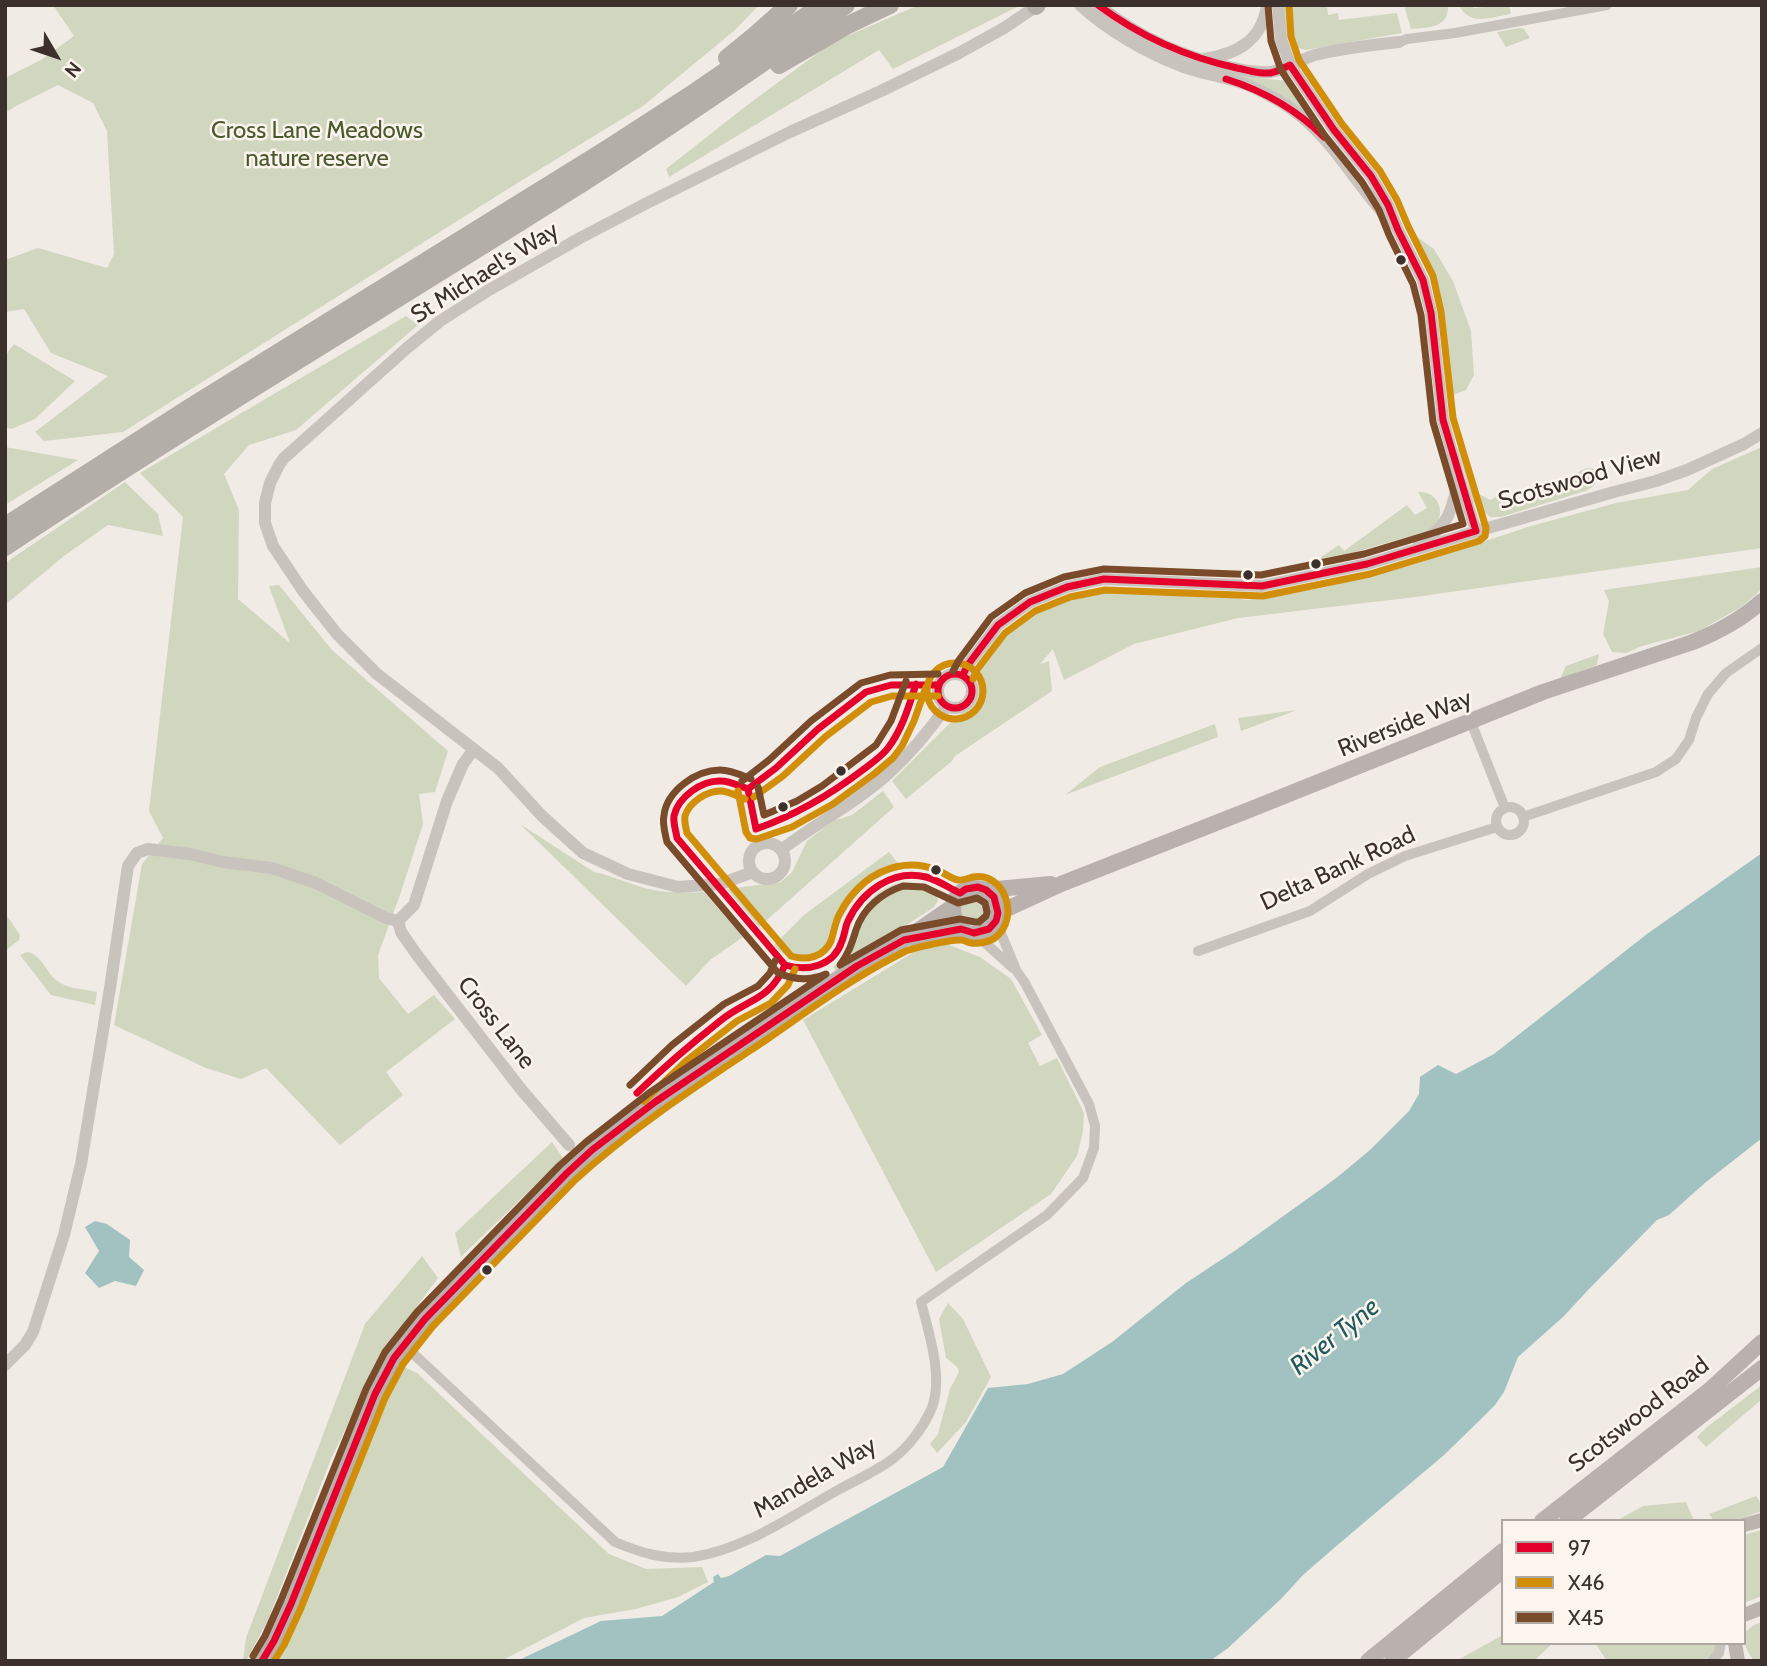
<!DOCTYPE html>
<html>
<head>
<meta charset="utf-8">
<style>
	body { margin:0 }
	#map { position:relative; width:1767px; height:1666px; overflow:hidden; background:#f0ebe5; font-family:Cabin,sans-serif }
	canvas { display:block }
	.frame { position:absolute; inset:0; border:7px solid #3b302b; pointer-events:none }
	.legend { position:absolute; left:1501px; top:1519px; width:245px; height:126px; box-sizing:border-box; background:#fbf5ee; border:2px solid #aea6a0; margin:0; padding:9px 12px; list-style:none; font-size:21px; color:#3b302b }
	.legend li { display:flex; align-items:center; gap:14px; height:35px }
	.legend b { width:35px; border:2px solid #aea6a0 }
	.north { position:absolute; left:21px; top:21px; width:70px; height:70px; -webkit-text-stroke:5px #fbf5ee; paint-order:stroke; rotate:129deg; font-size:19px; font-weight:700; line-height:28px; text-align:center; color:#3b302b }
	.north::after { content:''; display:block; margin:auto; width:24px; height:32px; background:#3b302b; clip-path:polygon(50% 0,100% 100%,50% 72%,0 100%) }
</style>
</head>
<body>
<div id="map">
<canvas width="1767" height="1666"></canvas>
<div class="frame"></div>
<ul class="legend">
<li><b style="height:9px;background:#e4002b"></b>97</li>
<li><b style="height:9px;background:#d18e09"></b>X46</li>
<li><b style="height:9px;background:#7a4b2a"></b>X45</li>
</ul>
<div class="north">N</div>
</div>
<script>
const ctx = document.querySelector('canvas').getContext('2d');
ctx.lineJoin = 'round';
function fillPath(path, color) {
  ctx.fillStyle = color;
  ctx.fill(path, 'evenodd');
}
function stroke(path, color, width, dash) {
  ctx.strokeStyle = color;
  ctx.lineWidth = width;
  ctx.lineCap = dash ? 'butt' : 'round';
  ctx.setLineDash(dash || []);
  ctx.stroke(path);
}
function write(font, color, halo, rows, align = 'center') {
  ctx.font = font + ' Cabin,sans-serif';
  ctx.lineWidth = 5;
  ctx.setLineDash([]);
  ctx.textBaseline = 'middle';
  ctx.strokeStyle = halo;
  ctx.fillStyle = color;
  for (const [text, x, y, turn = 0] of rows) {
    ctx.save();
    ctx.translate(x, y);
    ctx.rotate((+turn || 0) * Math.PI / 180);
    ctx.textAlign = isNaN(turn) ? turn : align;
    if (halo) ctx.strokeText(text, 0, 0);
    ctx.fillText(text, 0, 0);
    ctx.restore();
  }
}
const green = new Path2D(`
	M 53,5 L 759,5 L 735,30 L 643,106 L 519,182 L 123,432 L 44,441 L 35,432 L 108,376 L 51,353 L 24,309 L 5,312 L 5,260 L 38,248 L 107,268 L 114,254 L 107,131 L 93,103 L 58,85 L 14,107 L 5,113 L 5,78 L 41,60 L 74,36 Z
	M 919,5 L 1021,5 L 893,69 L 879,50 L 669,177 L 666,169 L 750,103 L 833,42 Z
	M 1282,5 L 1327,5 L 1328,15 L 1338,13 L 1339,20 L 1397,13 L 1402,33 L 1306,50 C 1282,45 1284,26 1282,5 Z
	M 1404,5 L 1448,5 C 1449,29 1428,27 1411,29 Z
	M 1459,5 L 1469,5 L 1474,8 L 1509,5 L 1511,14 C 1490,17 1470,27 1459,5 Z
	M 1519,28 L 1524,29 L 1530,38 L 1506,47 L 1497,32 Z
	M 1174,56 L 1257,78 L 1288,81 L 1320,128 L 1246,80 L 1175,58 Z
	M 1405,228 L 1434,249 L 1453,281 L 1471,331 L 1474,375 L 1466,390 L 1448,397 L 1440,316 L 1428,269 Z
	M 406,316 L 418,325 L 296,430 L 249,445 L 224,474 L 239,510 L 238,599 L 290,643 L 269,586 L 279,585 L 332,650 L 448,751 L 435,792 L 419,794 L 423,824 L 400,895 L 378,955 L 379,978 L 408,1014 L 434,995 L 455,1019 L 386,1072 L 403,1095 L 340,1145 L 266,1068 L 241,1079 L 206,1068 L 114,1025 L 142,864 L 163,838 L 149,811 L 183,517 L 140,473 Z
	M 14,344 L 75,381 L 35,419 L 11,429 L 5,427 L 5,356 Z
	M 5,447 L 78,460 L 5,505 Z
	M 1762,447 L 1762,548 L 1415,597 L 1238,618 L 1134,644 L 1064,680 L 1053,649 L 1040,664 L 1049,661 L 1052,691 L 955,756 L 952,761 L 906,799 L 892,781 L 956,717 L 975,702 L 978,691 L 975,679 L 977,663 L 996,637 L 1020,619 L 1057,599 L 1108,589 L 1193,589 L 1215,598 L 1236,598 L 1246,600 L 1322,588 L 1409,566 L 1531,526 L 1616,503 L 1688,490 L 1712,469 Z
	M 1457,448 L 1463,449 L 1479,494 L 1490,500 L 1506,492 L 1511,498 L 1525,502 L 1586,468 L 1595,469 C 1600,481 1596,486 1585,491 L 1501,517 L 1490,517 L 1473,502 Z
	M 125,482 L 158,514 L 163,536 L 108,525 L 64,556 L 5,605 L 5,563 Z
	M 1418,492 C 1445,491 1446,524 1427,532 C 1419,536 1409,536 1400,539 C 1374,546 1348,555 1321,561 L 1321,557 L 1339,545 L 1344,551 L 1407,505 L 1415,515 L 1427,508 Z
	M 1762,567 L 1762,589 L 1741,607 L 1699,631 L 1642,646 L 1626,653 L 1612,652 L 1603,634 L 1609,601 L 1604,590 Z
	M 1599,654 L 1597,665 L 1560,679 L 1566,666 Z
	M 1297,710 L 1241,731 L 1238,718 Z
	M 1215,724 L 1218,737 L 1065,795 L 1100,767 Z
	M 883,791 L 894,807 L 759,927 L 727,889 L 781,882 L 792,872 L 807,841 L 833,821 L 852,815 Z
	M 520,824 L 594,872 C 614,876 633,886 653,890 C 670,893 687,893 704,892 L 743,937 L 710,960 L 686,986 Z
	M 889,852 L 901,867 C 868,876 850,900 836,930 C 833,938 830,950 824,955 C 814,963 797,961 787,956 C 782,954 778,949 774,945 L 804,915 Z
	M 903,882 L 919,883 L 933,888 L 933,892 L 937,895 L 938,901 L 933,908 L 917,918 L 836,971 L 833,967 C 844,958 846,947 851,934 C 861,908 874,888 903,882 Z
	M 978,894 L 991,903 L 991,919 L 977,927 C 954,920 954,900 978,894 Z
	M 5,913 L 20,935 L 19,940 L 5,951 Z
	M 929,943 L 949,945 L 980,957 L 1011,979 L 1042,1035 L 1028,1043 L 1040,1066 L 1057,1058 L 1084,1113 L 1083,1131 L 1077,1156 L 1051,1194 L 936,1272 L 803,1020 Z
	M 27,952 C 42,954 46,974 59,982 C 68,989 85,989 97,992 L 95,1005 L 51,995 L 20,955 Z
	M 552,1142 L 563,1158 L 461,1257 L 455,1233 Z
	M 422,1256 L 438,1278 L 381,1354 L 331,1459 L 268,1620 L 246,1661 L 243,1661 L 246,1638 L 365,1324 Z
	M 948,1303 L 963,1319 L 991,1377 L 966,1422 L 937,1453 L 930,1444 L 938,1434 L 950,1389 L 959,1372 L 957,1367 L 946,1358 L 939,1319 Z
	M 402,1366 L 417,1373 L 609,1554 L 646,1569 L 702,1567 L 708,1582 L 678,1597 L 636,1609 L 584,1618 L 501,1661 L 275,1661 L 291,1634 L 369,1430 L 392,1378 Z
	M 1762,1385 L 1762,1399 L 1706,1447 L 1697,1437 L 1707,1427 Z
	M 1756,1496 L 1762,1505 L 1762,1511 L 1734,1521 L 1714,1521 L 1709,1514 Z
	M 1686,1502 L 1694,1521 L 1616,1521 L 1643,1506 Z
	M 1758,1531 L 1762,1531 L 1762,1596 L 1744,1603 L 1744,1535 Z
	M 1762,1622 L 1762,1661 L 1754,1661 C 1747,1652 1743,1643 1745,1632 L 1754,1625 Z
	M 1503,1635 L 1503,1643 L 1553,1643 L 1534,1661 L 1456,1661 Z
	M 1595,1643 L 1716,1643 L 1719,1661 L 1607,1661 Z`);
const water = new Path2D(`
	M 1762,853 L 1762,1138 L 1706,1182 L 1669,1215 L 1657,1220 L 1589,1289 L 1563,1317 L 1518,1357 L 1504,1392 L 1495,1405 L 1479,1421 L 1444,1455 L 1334,1548 L 1303,1575 L 1281,1599 L 1228,1648 L 1210,1661 L 517,1661 L 601,1621 L 662,1616 L 714,1582 L 713,1577 L 718,1574 L 721,1578 L 729,1576 L 766,1555 L 780,1556 L 943,1467 L 988,1388 L 1028,1384 L 1063,1374 L 1112,1342 L 1186,1283 L 1236,1250 L 1335,1179 L 1370,1150 L 1409,1111 L 1419,1094 L 1420,1077 L 1438,1065 L 1456,1074 L 1494,1054 L 1647,934 Z
	M 95,1221 L 107,1224 L 130,1240 L 129,1257 L 144,1270 L 136,1286 L 115,1281 L 99,1288 L 85,1273 L 99,1251 L 85,1227 Z`);
const minor = new Path2D(`
	M 1399,42 L 1407,39 L 1455,33 L 1607,5
	M 1471,722 L 1505,808
	M1496 821a14 14 0 1 1 28 0a14 14 0 1 1-28 0Z
	M 1523,817 L 1656,772 L 1676,759 L 1689,740 L 1696,718 L 1708,694 L 1726,673 L 1762,648
	M 974,933 L 1013,968
	M 1198,951 L 1310,911 L 1368,874 L 1405,856 L 1497,827
	M 404,1345 L 615,1542 C 641,1553 664,1560 693,1557 C 744,1550 793,1515 838,1490 C 856,1480 877,1471 894,1458 C 908,1447 922,1429 930,1412 C 945,1382 929,1333 921,1302 L 1047,1215 L 1083,1178 L 1094,1148 L 1095,1126 L 1089,1104 L 1025,983 L 1016,970 L 996,921
	M 1712,1661 L 1719,1653 L 1721,1643`);
const tertiary = new Path2D(`
	M 1080,5 C 1110,32 1143,51 1181,66 C 1203,74 1226,77 1248,85 C 1259,90 1271,96 1281,102 C 1331,132 1354,184 1393,224
	M 1098,5 C 1139,38 1186,59 1238,69 C 1249,71 1259,73 1270,72 C 1285,71 1300,59 1315,55 C 1342,48 1371,45 1399,42
	M 1278,5 L 1281,39 L 1290,65 L 1334,130 L 1371,176 L 1388,205 L 1398,230 L 1423,280 L 1431,313 L 1443,420 L 1459,478 L 1476,531
	M 1204,59 C 1237,54 1262,41 1267,5
	M 1419,542 C 1450,528 1452,508 1459,478
	M938 691a17 17 0 1 1 34 0a17 17 0 1 1-34 0Z
	M 963,675 L 967,666 L 998,625 L 1030,602 L 1067,587 L 1104,579 L 1262,586 L 1367,564 L 1488,528 L 1614,492 L 1656,481 L 1687,470 L 1744,444 L 1762,433
	M 474,749 L 463,764 L 447,801 L 414,905 L 398,921 L 401,932 L 417,955 L 520,1088 L 569,1145
	M749 861a18 18 0 1 1 36 0a18 18 0 1 1-36 0Z
	M 781,850 C 816,823 856,803 889,773 C 911,753 929,731 946,707
	M 753,872 L 720,884 L 678,887 L 628,874 L 583,853 L 542,816 L 498,768 L 377,674 L 337,634 L 303,591 L 273,546 L 265,523 L 265,503 L 270,483 L 279,465 L 284,458 L 407,348 L 440,321 L 489,290 L 580,238 L 647,203 L 790,132 L 881,91 L 959,53 L 1004,28 L 1038,5
	M 5,1365 L 25,1345 L 33,1332 L 64,1235 L 81,1164 L 110,988 L 128,866 L 137,853 L 148,849 L 190,854 L 222,862 L 272,868 L 316,883 L 386,918 L 398,921`);
const secondary = new Path2D(`
	M 1744,1525 L 1762,1520
	M 1744,1615 L 1762,1608
	M 1735,1643 L 1738,1661`);
const primary = new Path2D(`
	M 986,890 C 999,902 1005,920 986,931 C 948,950 937,875 986,890 L 1051,884
	M 998,913 L 1061,884 L 1254,808 L 1543,692 L 1693,642 C 1718,632 1741,620 1762,601
	M 912,938 L 961,929
	M 1542,1521 L 1712,1388 L 1762,1342
	M 1567,1521 L 1762,1368
	M 262,1661 L 274,1641 L 291,1604 L 375,1394 L 394,1358 L 425,1319 L 567,1173 L 592,1150 L 655,1102 L 857,966 L 904,940 L 952,907
	M 1368,1661 L 1503,1551
	M 1392,1661 L 1503,1570`);
const trunk = new Path2D(`
	M 1036,6 L 1037,5
	M 727,58 L 754,36 L 789,5
	M 779,65 L 846,26 L 890,5
	M 5,526 L 192,406 L 604,151 L 695,92 L 822,5
	M 5,547 C 189,425 378,312 565,194 C 660,134 753,70 846,5`);
const bus1 = new Path2D(`
	M 1226,79 C 1264,91 1296,109 1324,137
	M938 691a17 17 0 1 1 34 0a17 17 0 1 1-34 0Z
	M 963,675 L 967,666 L 998,625 L 1030,602 L 1067,587 L 1104,579 L 1262,586 L 1367,564 L 1476,531 L 1443,420 L 1431,313 L 1423,280 L 1398,230 L 1388,205 L 1371,176 L 1334,130 L 1290,65 C 1283,68 1277,72 1270,73 C 1259,74 1248,70 1237,68 C 1186,57 1141,37 1098,5
	M 748,789 L 756,829 C 796,815 830,795 864,769 C 872,763 882,756 888,748 C 902,730 909,706 916,684
	M 748,789 L 776,768 L 818,729 L 866,692 L 891,685 L 938,685
	M 637,1093 C 664,1067 691,1044 720,1021 C 747,999 770,1001 785,965
	M 262,1661 L 274,1641 L 291,1604 L 375,1394 L 394,1358 L 425,1319 L 567,1173 L 592,1150 L 655,1102 L 857,966 L 904,940 L 961,929 L 974,933 L 989,929 L 996,921 L 998,913 L 994,897 L 986,890 L 978,887 L 966,889 L 960,893 C 949,888 938,880 926,877 C 893,869 862,891 848,921 C 845,927 845,934 842,941 C 834,966 808,972 785,965 L 677,838 C 676,831 673,823 674,816 C 678,797 702,780 721,781 C 730,781 739,786 748,789`);
const bus2 = new Path2D(`
	M927 691a28 28 0 1 1 56 0a28 28 0 1 1-56 0Z
	M 973,679 L 976,671 L 1005,633 L 1035,611 L 1070,597 L 1105,590 L 1263,596 L 1370,574 L 1479,541 L 1485,536 L 1486,528 L 1453,418 L 1441,312 L 1433,276 L 1408,226 L 1397,200 L 1380,171 L 1342,124 L 1299,60 L 1291,37 L 1289,5
	M 738,791 L 746,832 L 750,838 L 757,839 L 792,827 L 833,804 L 874,774 L 893,758 L 902,746 L 914,721 L 926,687
	M 754,797 L 783,776 L 825,737 L 871,702 L 892,696 L 938,696
	M 644,1101 L 686,1061 L 737,1021 L 771,1003 L 788,985 L 795,969
	M 274,1661 L 284,1645 L 301,1608 L 385,1398 L 403,1364 L 433,1326 L 574,1181 C 633,1127 700,1084 766,1040 C 811,1009 855,976 904,952 C 912,948 953,939 961,940 C 965,940 968,943 971,943 C 979,944 990,942 996,937 C 1020,917 1005,872 973,877 C 969,878 961,881 958,880 C 951,879 942,871 934,869 C 910,860 884,867 865,882 C 854,891 845,903 839,915 C 835,923 834,932 831,941 C 824,957 807,961 791,956 L 687,833 C 686,828 684,822 685,816 C 689,802 708,790 722,791 C 730,792 737,796 745,799`);
const bus3 = new Path2D(`
	M 953,671 L 959,660 L 991,617 L 1025,593 L 1064,577 L 1104,569 L 1261,575 L 1364,554 L 1463,524 L 1433,422 L 1421,315 L 1413,284 L 1389,235 L 1379,210 L 1362,182 L 1325,136 L 1281,70 L 1271,41 L 1268,6
	M 742,781 L 769,760 L 811,721 L 861,683 L 890,675 L 938,674
	M 758,787 L 764,815 L 797,801 L 822,786 L 876,745 L 891,721 L 906,681
	M 903,886 L 924,887 L 958,903 L 977,898 L 985,903 L 987,912 L 986,916 L 979,922 L 975,922 L 960,919 L 901,930 L 840,965 C 849,953 852,943 856,930 C 863,908 882,893 903,886 Z
	M 630,1085 L 672,1045 L 724,1004 L 758,986 L 770,973 L 775,961
	M 253,1656 L 265,1636 L 281,1600 L 366,1389 L 385,1352 L 417,1312 L 559,1166 L 586,1142 L 649,1093 L 826,974 C 810,981 794,980 778,973 L 667,842 C 665,833 662,824 664,815 C 667,791 696,770 720,770 C 731,770 741,775 751,779`);
const markers = [
	[1401,260,6,"#3b302b"],
	[1316,564,6,"#3b302b"],
	[1248,575,6,"#3b302b"],
	[841,771,6,"#3b302b"],
	[783,807,6,"#3b302b"],
	[936,870,6,"#3b302b"],
	[487,1270,6,"#3b302b"]
];
const parkNames = [
	["Cross Lane Meadows",317,131],
	["nature reserve",317,159]
];
const streetNames = [
	["St Michael's Way",485,273,-32],
	["Scotswood View",1580,479,-16],
	["Riverside Way",1405,724,-22],
	["Delta Bank Road",1338,869,-25],
	["Cross Lane",496,1023,52],
	["Scotswood Road",1639,1415,-38],
	["Mandela Way",815,1478,-30]
];
const waterNames = [
	["River Tyne",1335,1337,-39]
];
fillPath(green, '#d1d6bf');
fillPath(water, '#a1c2c1');
stroke(minor, '#c9c3be', 10);
stroke(tertiary, '#c9c3be', 12);
stroke(secondary, '#bab3ae', 14);
stroke(primary, '#b8b1ad', 16);
stroke(trunk, '#b4aea8', 18);
stroke(bus1, '#e4002b', 7);
stroke(bus2, '#d18e09', 7);
stroke(bus3, '#7a4b2a', 7);
for (const [x, y, r, color] of markers) {
  const dot = new Path2D();
  dot.arc(x, y, r, 0, 2 * Math.PI);
  ctx.fillStyle = color;
  ctx.fill(dot);
  stroke(dot, '#fbf5ee', 2.5);
}
write('24px', '#4a5a2e', '#fbf5ee', parkNames);
write('24px', '#3b302b', '#fbf5ee', streetNames);
write('italic 26px', '#1f5a5e', '#fbf5ee', waterNames);
</script>
</body>
</html>
